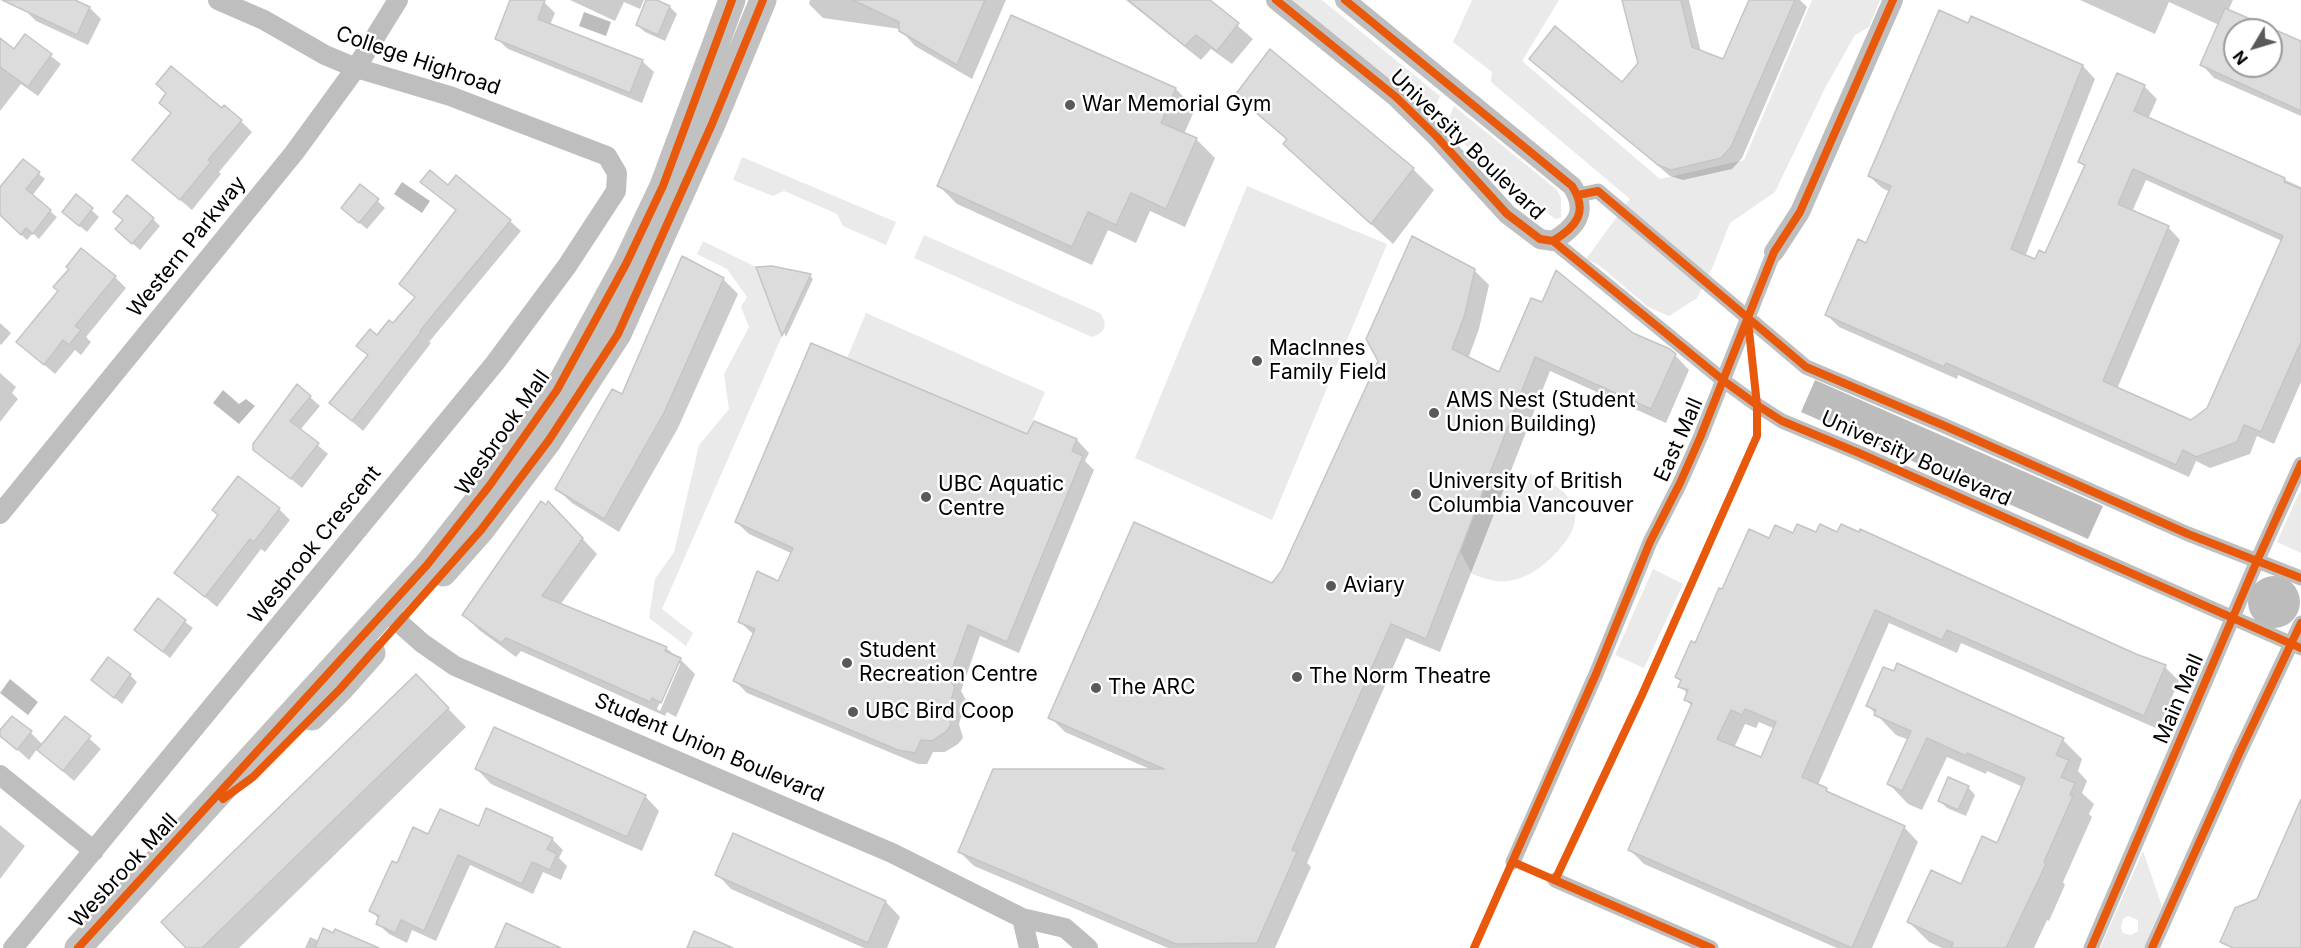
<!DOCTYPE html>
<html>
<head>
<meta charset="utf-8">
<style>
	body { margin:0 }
	#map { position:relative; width:2301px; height:948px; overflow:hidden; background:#fff; font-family:Inter,sans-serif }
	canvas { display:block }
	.north { position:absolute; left:2223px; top:18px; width:60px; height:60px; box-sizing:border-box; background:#fff; border:2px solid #999; border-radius:50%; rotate:232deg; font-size:16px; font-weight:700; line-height:24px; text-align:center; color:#000 }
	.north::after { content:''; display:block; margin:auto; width:21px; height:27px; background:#595959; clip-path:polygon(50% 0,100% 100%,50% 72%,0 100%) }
</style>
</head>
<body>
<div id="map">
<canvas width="2301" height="948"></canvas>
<div class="north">N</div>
</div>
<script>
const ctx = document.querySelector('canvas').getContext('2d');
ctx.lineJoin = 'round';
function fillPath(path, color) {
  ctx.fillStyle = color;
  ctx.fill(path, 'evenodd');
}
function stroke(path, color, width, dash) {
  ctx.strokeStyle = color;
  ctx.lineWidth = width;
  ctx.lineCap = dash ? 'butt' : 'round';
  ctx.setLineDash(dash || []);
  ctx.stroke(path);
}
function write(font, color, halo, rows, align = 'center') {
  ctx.font = font + ' Inter,sans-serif';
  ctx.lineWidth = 5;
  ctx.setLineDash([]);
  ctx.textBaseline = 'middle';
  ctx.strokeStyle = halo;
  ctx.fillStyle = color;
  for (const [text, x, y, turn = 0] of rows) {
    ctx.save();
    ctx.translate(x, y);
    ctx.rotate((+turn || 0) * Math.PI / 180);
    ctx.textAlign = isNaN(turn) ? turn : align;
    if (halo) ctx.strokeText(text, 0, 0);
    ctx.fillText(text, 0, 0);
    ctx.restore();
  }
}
const green = new Path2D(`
	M 1288,0 L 1322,0 L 1440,96 L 1430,117 Z
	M 1472,0 L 1559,0 L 1522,61 L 1660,179 L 1744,160 L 1812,0 L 1880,0 L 1869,27 L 1855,35 L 1825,88 L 1775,192 L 1730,223 L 1713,266 L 1697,298 L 1669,316 L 1648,307 L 1599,265 L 1586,259 L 1630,199 L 1491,82 L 1492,72 L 1453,42 Z
	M 1454,106 L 1557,190 L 1561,198 L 1561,218 L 1555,219 L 1445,128 Z
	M 742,157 L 896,222 L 886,245 L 843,226 L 837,214 L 784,191 L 773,196 L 733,180 Z
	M 1247,186 L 1387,244 L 1272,520 L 1135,458 Z
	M 924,235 L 1100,313 C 1108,325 1106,332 1092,337 L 914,258 Z
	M 703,241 L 756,267 L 782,336 L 662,609 L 693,633 L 686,646 L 649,618 L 655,579 L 674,552 L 699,445 L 729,409 L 724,374 L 749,327 L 741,307 L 747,297 L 727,269 L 697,254 Z
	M 866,313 L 1045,392 L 1027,434 L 847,358 Z
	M 1527,473 C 1573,488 1594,515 1555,554 C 1542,567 1527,579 1508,581 C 1496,583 1483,578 1472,574 L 1460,551 L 1485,486 L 1519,489 Z
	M 2299,493 L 2301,493 L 2301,553 L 2277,542 Z
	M 1653,569 L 1683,584 L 1644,668 L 1615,655 Z
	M 2143,851 L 2162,906 L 2144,948 L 2100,948 ZM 2128,916 L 2138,920 L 2138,931 L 2131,935 L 2123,933 L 2121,928 L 2123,919 Z`);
const water = new Path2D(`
	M 584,12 L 611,22 L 606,36 L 579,26 Z
	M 402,182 L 430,201 L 422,213 L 394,194 Z
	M 1815,380 L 2103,506 L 2088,539 L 1801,412 Z
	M 223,390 L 239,404 L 246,399 L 255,406 L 239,424 L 213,403 Z
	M2248 602a26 26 0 1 1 52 0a26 26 0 1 1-52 0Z
	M 10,679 L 38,702 L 28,715 L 0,693 Z`);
const shadow = new Path2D(`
	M 30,0 L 72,0 L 90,8 L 101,19 L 88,45 L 36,21 L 25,10 Z
	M 512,0 L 538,0 L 544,2 L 555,13 L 550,25 L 642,61 L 654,72 L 642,103 L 508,49 L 496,38 Z
	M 570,0 L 644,0 L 640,9 L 624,2 L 615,21 Z
	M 648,0 L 670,7 L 677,14 L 665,41 L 645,32 L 637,25 Z
	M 810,0 L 1006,0 L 972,79 L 915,46 L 900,29 L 823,18 L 809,4 Z
	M 1126,0 L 1208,0 L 1253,39 L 1232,64 L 1211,49 L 1201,60 Z
	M 1624,0 L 1689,0 L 1701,52 L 1724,61 L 1750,0 L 1800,0 L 1807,7 L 1742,158 L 1732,169 L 1683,180 L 1670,176 L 1531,58 L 1622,84 L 1639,64 Z
	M 2080,0 L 2233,0 L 2228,11 L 2301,43 L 2301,116 L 2214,78 L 2202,65 L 2219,25 L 2169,2 L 2155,34 ZM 2235,30 L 2271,30 L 2271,66 L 2235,66 Z
	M 1012,17 L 1176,89 L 1195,109 L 1184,134 L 1196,139 L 1215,158 L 1185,227 L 1150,211 L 1136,243 L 1108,230 L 1092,265 L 957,204 L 938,185 Z
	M 1972,18 L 2083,66 L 2095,79 L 2025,257 L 2036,261 L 2045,255 L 2085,167 L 2080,161 L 2144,86 L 2157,99 L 2148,119 L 2301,187 L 2301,382 L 2274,444 L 2257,436 L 2250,454 L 2210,468 L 2196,461 L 2189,477 L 1958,375 L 1957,379 L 1839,327 L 1827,315 L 1867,245 L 1890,192 L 1882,188 L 1869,176 ZM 2146,180 L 2282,241 L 2208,409 L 2191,422 L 2117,389 L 2180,240 L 2168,227 L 2132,212 Z
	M 25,36 L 61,64 L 38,96 L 21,84 L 0,111 L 0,40 L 15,51 Z
	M 168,94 L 222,110 L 241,121 L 252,132 L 219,172 L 221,174 L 192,210 L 134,160 L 172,114 L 161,103 Z
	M 1237,95 L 1413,169 L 1434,190 L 1393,244 L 1306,165 L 1285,144 L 1288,141 Z
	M 23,161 L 45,179 L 32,196 L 57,217 L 39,239 L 33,233 L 27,240 L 0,214 L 0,188 Z
	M 422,182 L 448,187 L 510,221 L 521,231 L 429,342 L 431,343 L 363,431 L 331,403 L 369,356 L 358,346 L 377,337 L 393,326 L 416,298 L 401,284 L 457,211 Z
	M 361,186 L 385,208 L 367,229 L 350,215 Z
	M 76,196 L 99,217 L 87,232 L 71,219 Z
	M 153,219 L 160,226 L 140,250 L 124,236 Z
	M 758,268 L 810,276 L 813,279 L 786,337 Z
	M 1475,271 L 1489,285 L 1479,329 L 1468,359 L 1500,374 L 1532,300 L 1632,334 L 1675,355 L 1689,370 L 1666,423 L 1550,371 L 1440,652 L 1406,638 L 1307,863 L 1311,867 L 1275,948 L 1168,948 L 974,866 L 960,852 L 1152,770 L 1065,732 L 1050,717 L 1273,584 Z
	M 115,277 L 126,288 L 86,337 L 91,342 L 81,355 L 75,350 L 55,374 L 18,342 Z
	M 723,279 L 738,294 L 678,428 L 619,532 L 572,503 L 557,489 L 623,396 Z
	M 0,323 L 11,333 L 1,345 L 0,344 Z
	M 0,373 L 16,387 L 12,393 L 18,399 L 0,422 Z
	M 310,397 L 320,406 L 300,430 L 328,454 L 302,488 L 255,449 Z
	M 1034,423 L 1077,440 L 1089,453 L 1085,461 L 1094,470 L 1019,653 L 980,636 L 961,691 L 966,700 L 959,724 L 963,738 L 958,744 L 945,752 L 933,752 L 927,764 L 918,764 L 747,693 L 734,680 L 754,635 L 740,622 L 779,583 L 793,554 L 749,534 L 736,522 L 1028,436 Z
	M 279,509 L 290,520 L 265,552 L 261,549 L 217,607 L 176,573 Z
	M 563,518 L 597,554 L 560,605 L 666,648 L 680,659 L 695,674 L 676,717 L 667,712 L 665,716 L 521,651 L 516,657 L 479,630 L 464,615 ZM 678,661 L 680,664 L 660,711 L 657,709 Z
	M 1794,535 L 2165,667 L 2179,681 L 2158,729 L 1961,643 L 1957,653 L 1889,623 L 1818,785 L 1826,789 L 1834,797 L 1904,827 L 1918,842 L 1872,948 L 1837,948 L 1644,864 L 1630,850 L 1692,706 L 1685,699 L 1688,694 L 1680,686 L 1682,682 L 1677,677 L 1696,645 L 1723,591 L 1770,540 ZM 1759,722 L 1775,729 L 1762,759 L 1734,748 L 1745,724 L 1756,728 Z
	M 158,601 L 193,628 L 170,658 L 136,630 Z
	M 130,675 L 137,682 L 122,704 L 93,680 Z
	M 416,676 L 466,727 L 239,948 L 189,948 Z
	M 1868,706 L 2063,740 L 2082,759 L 2078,771 L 2087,781 L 2082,793 L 2094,804 L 2089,814 L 2092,817 L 2063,882 L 2065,885 L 2049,921 L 2047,920 L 2034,948 L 1942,948 L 1929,942 L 1909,922 L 1962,886 L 1998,845 L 2023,787 L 1987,771 L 1986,774 L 1947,757 L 1922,810 L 1908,804 L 1889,784 L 1909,740 L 1896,735 Z
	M 66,718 L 101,749 L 74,781 L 37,749 L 29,760 L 0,734 L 0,733 L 31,733 L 43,745 Z
	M 477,769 L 645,796 L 659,811 L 642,851 L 491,784 Z
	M 1968,787 L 1975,795 L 1966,816 L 1947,808 L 1939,800 Z
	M 0,825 L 25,846 L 0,879 Z
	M 479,828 L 552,839 L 563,850 L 559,858 L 567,866 L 561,880 L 543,872 L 533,894 L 470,865 L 436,941 L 412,930 L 407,943 L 389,934 L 377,923 L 379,919 L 371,911 L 398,865 L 429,836 Z
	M 734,835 L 886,902 L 900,917 L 887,948 L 864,948 L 731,889 L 717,874 Z
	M 310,937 L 319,941 L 362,948 L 305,948 Z`);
const building = new Path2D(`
	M 2,0 L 75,0 L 90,7 L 77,35 Z
	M 510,0 L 545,0 L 538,19 L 643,60 L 630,93 L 495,39 Z
	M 646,0 L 657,0 L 670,6 L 658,35 L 636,25 Z
	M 853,0 L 985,0 L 957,65 L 899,31 L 899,22 Z
	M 1128,0 L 1210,0 L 1239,23 L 1217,51 L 1196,35 L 1185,46 Z
	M 1622,0 L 1681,0 L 1692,47 L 1723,59 L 1749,0 L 1795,0 L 1731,147 L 1721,158 L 1671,170 L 1658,165 L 1529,59 L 1555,26 L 1622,82 L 1638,63 Z
	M 2225,8 L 2301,41 L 2301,111 L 2200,65 ZM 2235,30 L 2271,30 L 2271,66 L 2235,66 Z
	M 1939,10 L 1968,23 L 1971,16 L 2083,65 L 2011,249 L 2035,259 L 2039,250 L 2045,253 L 2085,165 L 2078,162 L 2117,73 L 2145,85 L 2134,111 L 2285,178 L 2284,182 L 2301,189 L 2301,342 L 2261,432 L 2244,425 L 2237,442 L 2196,457 L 2183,450 L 2176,465 L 1946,363 L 1944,367 L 1825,315 L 1858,239 L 1866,243 L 1891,186 L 1868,176 ZM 2133,169 L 2283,236 L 2207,408 L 2191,420 L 2103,381 L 2169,226 L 2118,204 Z
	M 1011,15 L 1176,88 L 1161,123 L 1197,138 L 1166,209 L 1131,193 L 1116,225 L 1088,212 L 1072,247 L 937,186 Z
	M 25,34 L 52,54 L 28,87 L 0,67 L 0,38 L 14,49 Z
	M 1270,49 L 1414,168 L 1371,224 L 1283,144 L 1287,139 L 1235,95 Z
	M 171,66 L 222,108 L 224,105 L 242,120 L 208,160 L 211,162 L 180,200 L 132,160 L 171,113 L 159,103 L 166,93 L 156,84 Z
	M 23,159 L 40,172 L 26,189 L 51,210 L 33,234 L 26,228 L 21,235 L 0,215 L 0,187 Z
	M 430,170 L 448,185 L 456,175 L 511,220 L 420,331 L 421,332 L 352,421 L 329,403 L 368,355 L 356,346 L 370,329 L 377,335 L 389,320 L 393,323 L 415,297 L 399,284 L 456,210 L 420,182 Z
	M 360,184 L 379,199 L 359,223 L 341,208 Z
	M 76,194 L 93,208 L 79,226 L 62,212 Z
	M 127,195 L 154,218 L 132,244 L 115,229 L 123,220 L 113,212 Z
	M 1412,236 L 1475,269 L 1465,314 L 1452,349 L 1499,372 L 1531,298 L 1542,302 L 1556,270 L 1633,333 L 1670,349 L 1676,354 L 1651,409 L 1535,357 L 1426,639 L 1391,624 L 1292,850 L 1297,852 L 1257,943 L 1176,944 L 958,852 L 993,769 L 1164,769 L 1048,718 L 1134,522 L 1272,583 L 1282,570 L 1378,361 L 1366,339 Z
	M 81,248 L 116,276 L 75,326 L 81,330 L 69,345 L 63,340 L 44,365 L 16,342 L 58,291 L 53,287 L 69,269 L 66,267 Z
	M 682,256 L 724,278 L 664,413 L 604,519 L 555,489 L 612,389 L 622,394 Z
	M 772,266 L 811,274 L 782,336 L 756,267 Z
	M 811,343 L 1027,434 L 1034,421 L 1077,439 L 1072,451 L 1083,456 L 1007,642 L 968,625 L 949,678 L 955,687 L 948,711 L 951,725 L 946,732 L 932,741 L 921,740 L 915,753 L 898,750 L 733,681 L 755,629 L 738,622 L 757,571 L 778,581 L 793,548 L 735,522 Z
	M 297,384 L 311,396 L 290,421 L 319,443 L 291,479 L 253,450 L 253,444 Z
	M 238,476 L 280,508 L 254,542 L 250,539 L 205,597 L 174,573 L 218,515 L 212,510 Z
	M 541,501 L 546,505 L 548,501 L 583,538 L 542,596 L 667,647 L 665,651 L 681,658 L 661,703 L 652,698 L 650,702 L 506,638 L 501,643 L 462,615 Z
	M 1797,524 L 1816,532 L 1820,524 L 1837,532 L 1841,524 L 1859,532 L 1860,529 L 2136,654 L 2166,665 L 2144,716 L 1947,630 L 1942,640 L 1875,610 L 1802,777 L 1827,788 L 1826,791 L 1905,826 L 1852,948 L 1628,850 L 1692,703 L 1684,700 L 1688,690 L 1678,687 L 1681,680 L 1675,677 L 1691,641 L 1695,643 L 1719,588 L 1722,589 L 1749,529 L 1769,538 L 1775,525 L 1793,533 ZM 1745,709 L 1776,722 L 1761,757 L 1717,739 L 1731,710 L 1742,715 Z
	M 158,598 L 186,620 L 163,652 L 134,630 Z
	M 108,657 L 131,674 L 114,698 L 91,680 Z
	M 1897,663 L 2064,738 L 2056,755 L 2069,760 L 2061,777 L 2075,783 L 2070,795 L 2073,796 L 2044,862 L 2046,864 L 2006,948 L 1951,948 L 1953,943 L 1907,922 L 1931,870 L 1961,884 L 1982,836 L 1997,843 L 2025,778 L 1967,753 L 1966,756 L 1927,738 L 1902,791 L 1887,784 L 1911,731 L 1874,715 L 1876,710 L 1866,706 L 1883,667 L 1894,671 Z
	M 416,674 L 449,708 L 202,948 L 186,948 L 161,922 Z
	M 12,716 L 32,731 L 17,750 L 0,736 L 0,730 Z
	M 65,716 L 91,736 L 63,771 L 37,750 Z
	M 494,727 L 646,795 L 627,837 L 475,769 Z
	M 1948,777 L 1969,786 L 1958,810 L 1938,801 Z
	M 2301,799 L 2301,948 L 2233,948 L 2220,942 L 2235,908 L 2257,899 Z
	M 486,808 L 553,838 L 547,849 L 557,854 L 550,870 L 532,862 L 522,884 L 458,855 L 424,931 L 401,920 L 395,933 L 376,924 L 379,916 L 369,911 L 392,861 L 397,863 L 413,827 L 428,834 L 440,809 L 479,826 Z
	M 733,833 L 886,901 L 868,943 L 715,875 Z
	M 506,923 L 561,948 L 495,948 Z
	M 323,928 L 333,933 L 335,929 L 379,948 L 315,948 Z
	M 694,931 L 733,948 L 687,948 Z`);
const pedestrian = new Path2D(`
	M 1578,195 L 1598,191 L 1806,367 L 1945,426 L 2188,534 L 2301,578
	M 1553,241 L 1724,381 L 1757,405 L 1782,421 L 1859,453 L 2301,648
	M 1513,862 L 1596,674 L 1650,542 L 1680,483 L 1700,438 L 1774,252
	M 1555,880 L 1711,948
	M 2091,948 L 2257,561 L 2301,464
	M 2152,948 L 2238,756 L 2301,623`);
const minor = new Path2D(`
	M 1276,0 L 1396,97 L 1436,136 L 1507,214 L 1540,239 L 1553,241 C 1576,227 1589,212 1572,186 L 1345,0
	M 1774,252 L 1800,212 L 1893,0
	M 0,514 L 294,153 L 356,68 L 398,0
	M 386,611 L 422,643 L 455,666 L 892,853 L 1022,918 L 1065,928 L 1088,948
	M 0,775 L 94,851
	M 1022,918 L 1029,948
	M 13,948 L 495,363 L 567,266 L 616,191 L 617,173 L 607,156 L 450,96 L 356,68 L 325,55 L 264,20 L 218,0`);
const secondary = new Path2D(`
	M 443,573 L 481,530 L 549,440 L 618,334 L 712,124 L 763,0
	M 312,717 L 340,689 L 372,653
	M 78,948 L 427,565 L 490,485 L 557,390 L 626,264 L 663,186 L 732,0`);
const cycleway = new Path2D(`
	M 1276,0 L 1396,97 L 1436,136 L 1507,214 L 1540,239 L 1553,241 C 1576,227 1589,212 1572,186 L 1345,0
	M 1578,195 L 1598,191 L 1806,367 L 1945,426 L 2188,534 L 2301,578
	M 1553,241 L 1724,381 L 1757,405 L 1782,421 L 1859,453 L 2301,648
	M 223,799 L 253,777 L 340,689 L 481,530 L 549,440 L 618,334 L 712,124 L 763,0
	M 1513,862 L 1711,948
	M 1555,880 L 1642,695 L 1757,436 L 1757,405 L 1748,321
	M 78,948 L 427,565 L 490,485 L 557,390 L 626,264 L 663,186 L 732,0
	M 1474,948 L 1596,674 L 1650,542 L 1680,483 L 1700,438 L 1774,252 L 1800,212 L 1893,0
	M 2091,948 L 2257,561 L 2301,464
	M 2152,948 L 2238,756 L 2301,623`);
const markers = [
	[1070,105,6,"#595959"],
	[1257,361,6,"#595959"],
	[1434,413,6,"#595959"],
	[1416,494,6,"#595959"],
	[926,497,6,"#595959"],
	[1331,586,6,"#595959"],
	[847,663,6,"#595959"],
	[1297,677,6,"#595959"],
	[1096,688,6,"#595959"],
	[853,712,6,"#595959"]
];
const streetNames = [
	["College Highroad",418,61,19],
	["University Boulevard",1467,145,44],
	["Western Parkway",187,247,-51],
	["Wesbrook Mall",503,433,-55],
	["East Mall",1679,440,-66],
	["University Boulevard",1916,459,24],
	["Wesbrook Crescent",315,545,-51],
	["Main Mall",2179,699,-67],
	["Student Union Boulevard",709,748,23],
	["Wesbrook Mall",124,871,-47]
];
const poiNames = [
	["War Memorial Gym",1082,105],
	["MacInnes",1269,349],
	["Family Field",1269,373],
	["AMS Nest (Student",1446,401],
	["Union Building)",1446,425],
	["University of British",1428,482],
	["Columbia Vancouver",1428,506],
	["UBC Aquatic",938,485],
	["Centre",938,509],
	["Aviary",1343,586],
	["Student",859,651],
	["Recreation Centre",859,675],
	["The Norm Theatre",1309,677],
	["The ARC",1108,688],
	["UBC Bird Coop",865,712]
];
fillPath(green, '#eaeaea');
fillPath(water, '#bcbcbc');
fillPath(shadow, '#0003');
fillPath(building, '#dcdcdc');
stroke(building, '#c5c5c5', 1.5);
stroke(pedestrian, '#bebebe', 15);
stroke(minor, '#bebebe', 20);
stroke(secondary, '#c1c1c1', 27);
stroke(cycleway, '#e8590c', 8);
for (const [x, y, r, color] of markers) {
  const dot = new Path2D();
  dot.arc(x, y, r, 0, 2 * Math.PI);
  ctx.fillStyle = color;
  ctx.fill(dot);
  stroke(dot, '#fff', 2);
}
write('21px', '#000', '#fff', streetNames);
write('21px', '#000', '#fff', poiNames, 'left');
</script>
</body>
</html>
